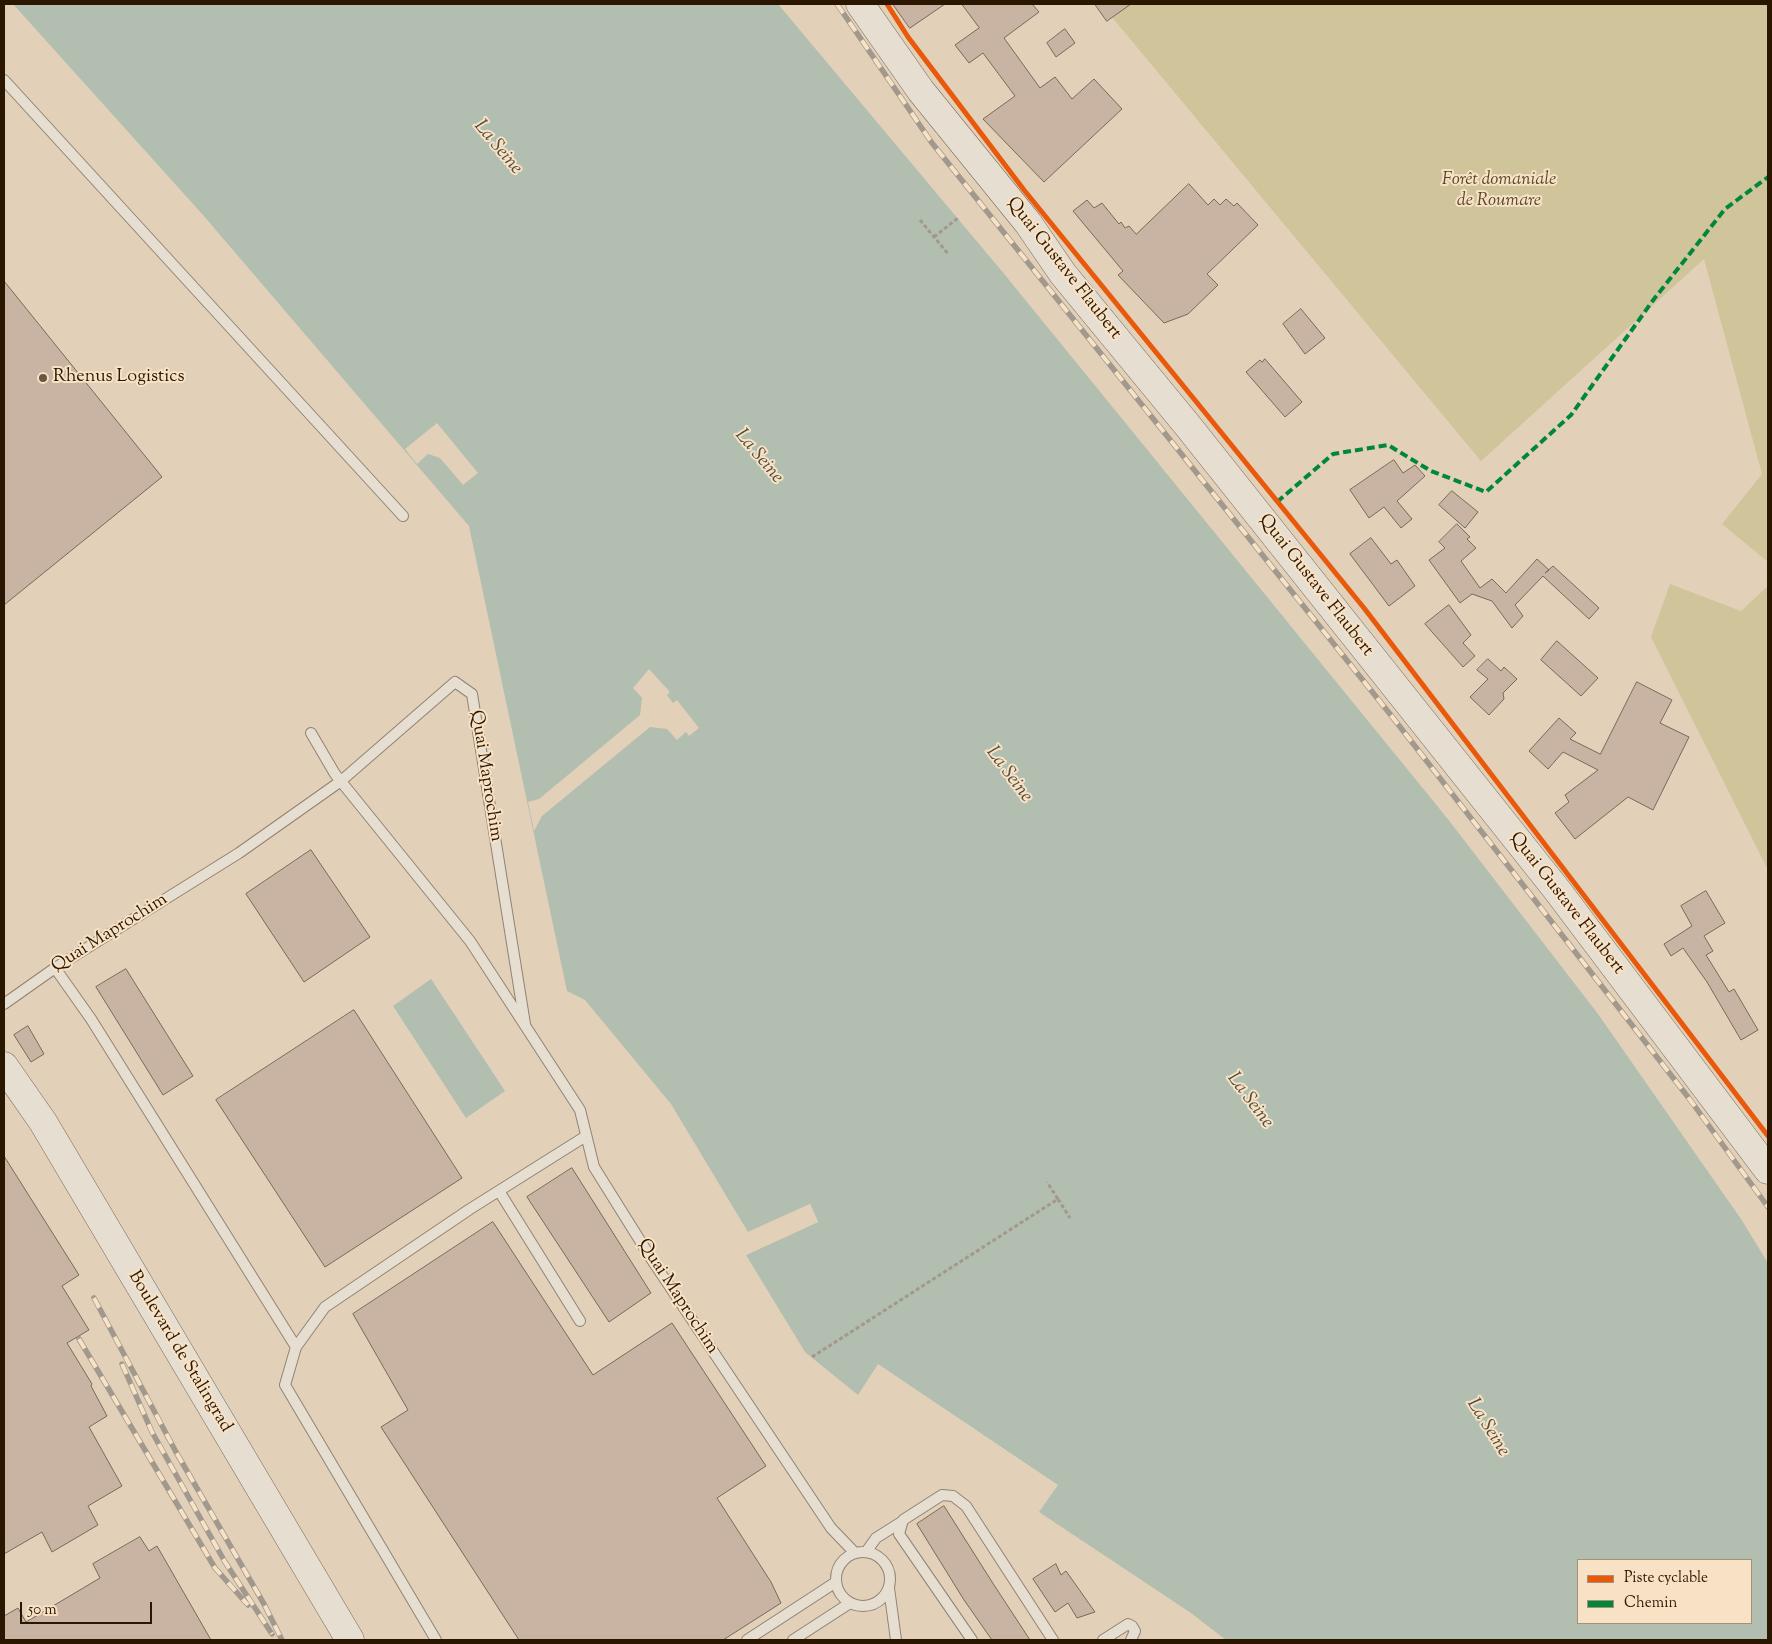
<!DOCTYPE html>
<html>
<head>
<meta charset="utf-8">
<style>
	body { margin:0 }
	#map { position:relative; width:1772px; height:1644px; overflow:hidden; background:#e2d0b8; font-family:"Sorts Mill Goudy",serif }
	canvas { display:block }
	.frame { position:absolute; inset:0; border:5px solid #2b1600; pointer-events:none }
	.legend { position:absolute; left:1577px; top:1559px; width:175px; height:65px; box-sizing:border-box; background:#f8e2c6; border:1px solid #a69077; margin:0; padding:6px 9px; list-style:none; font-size:15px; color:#2b1600 }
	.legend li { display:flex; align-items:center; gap:10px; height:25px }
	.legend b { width:25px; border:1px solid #a69077 }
	.scale { position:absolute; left:20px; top:1602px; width:132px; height:22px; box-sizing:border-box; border:2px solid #2b1600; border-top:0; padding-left:6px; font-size:15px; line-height:18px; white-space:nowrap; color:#2b1600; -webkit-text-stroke:4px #f8e2c6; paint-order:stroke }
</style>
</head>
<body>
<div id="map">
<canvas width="1772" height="1644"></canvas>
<div class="frame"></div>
<ul class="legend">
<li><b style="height:6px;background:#e8590c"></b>Piste cyclable</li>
<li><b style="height:6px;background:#00873e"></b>Chemin</li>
</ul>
<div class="scale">50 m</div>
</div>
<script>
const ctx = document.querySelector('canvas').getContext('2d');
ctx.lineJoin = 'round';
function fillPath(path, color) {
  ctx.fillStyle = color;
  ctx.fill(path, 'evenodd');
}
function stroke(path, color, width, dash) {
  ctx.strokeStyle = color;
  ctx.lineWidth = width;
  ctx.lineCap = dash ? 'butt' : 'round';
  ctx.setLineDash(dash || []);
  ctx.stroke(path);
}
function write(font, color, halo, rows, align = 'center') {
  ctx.font = font + ' "Sorts Mill Goudy",serif';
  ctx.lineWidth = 4;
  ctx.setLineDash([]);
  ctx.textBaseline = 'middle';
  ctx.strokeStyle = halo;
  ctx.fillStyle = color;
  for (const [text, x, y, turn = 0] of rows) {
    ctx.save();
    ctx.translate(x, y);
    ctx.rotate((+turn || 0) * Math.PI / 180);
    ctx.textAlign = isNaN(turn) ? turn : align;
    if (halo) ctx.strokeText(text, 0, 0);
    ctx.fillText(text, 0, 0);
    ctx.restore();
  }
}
const green = new Path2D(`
	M 1101,4 L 1768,4 L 1768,562 L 1722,524 L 1762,474 L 1704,259 L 1481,461 Z
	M 1670,584 L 1741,611 L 1768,586 L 1768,870 L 1651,637 Z`);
const water = new Path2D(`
	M 13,4 L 778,4 L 1005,275 L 1447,818 L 1598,1014 L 1741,1219 L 1768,1263 L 1768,1640 L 1226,1640 L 1191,1613 L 1039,1512 L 1058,1485 L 878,1364 L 858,1395 L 805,1352 L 746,1255 L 818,1222 L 810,1204 L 748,1232 L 671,1104 L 585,1000 L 567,991 L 469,526 L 203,215 ZM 1578,1560 L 1751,1560 L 1751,1623 L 1578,1623 Z
	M 431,979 L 505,1091 L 466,1118 L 393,1006 Z`);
const pier = new Path2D(`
	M 437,423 L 478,473 L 463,485 L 440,458 L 428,454 L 417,464 L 405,449 Z
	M 649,669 L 670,692 L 667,695 L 673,703 L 677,700 L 699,728 L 689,736 L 686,732 L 677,740 L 667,729 L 650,727 L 542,816 L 534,831 L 528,802 L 539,799 L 640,715 L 642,698 L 633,688 Z
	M 810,1204 L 818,1222 L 746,1255 L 745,1253 L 815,1221 L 809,1207 L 749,1234 L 746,1233 Z`);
const building = new Path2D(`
	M 893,4 L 945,4 L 910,28 Z
	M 962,4 L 1032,4 L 1039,12 L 1004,38 L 1040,88 L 1055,77 L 1072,99 L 1094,79 L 1122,109 L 1044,182 L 983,119 L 1015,96 L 983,53 L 969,63 L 955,45 L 979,28 Z
	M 1095,4 L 1131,4 L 1107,21 Z
	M 1065,29 L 1075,43 L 1056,57 L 1047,43 Z
	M 1189,184 L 1208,205 L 1214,199 L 1220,205 L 1226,199 L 1234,206 L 1237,203 L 1258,225 L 1207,274 L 1218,285 L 1188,314 L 1164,323 L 1118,275 L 1123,271 L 1073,211 L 1087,200 L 1094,208 L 1102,203 L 1119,224 L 1121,222 L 1125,228 L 1129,226 L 1136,234 Z
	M 4,281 L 162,477 L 4,605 Z
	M 1301,309 L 1325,338 L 1305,354 L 1283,324 Z
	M 1265,359 L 1302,402 L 1285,417 L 1246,372 L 1260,360 L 1262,362 Z
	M 1394,460 L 1403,473 L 1415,465 L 1425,476 L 1397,501 L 1412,519 L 1401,528 L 1384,507 L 1369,518 L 1350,490 Z
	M 1452,491 L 1478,512 L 1465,528 L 1439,505 Z
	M 1457,524 L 1470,537 L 1467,539 L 1476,548 L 1461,561 L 1480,588 L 1492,579 L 1506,593 L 1537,559 L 1549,570 L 1545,573 L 1553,566 L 1599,608 L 1589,619 L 1543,576 L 1515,605 L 1523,616 L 1512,628 L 1492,601 L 1472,594 L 1460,603 L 1429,560 L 1445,548 L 1439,542 Z
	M 1371,538 L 1391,564 L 1397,560 L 1415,586 L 1389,606 L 1350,554 Z
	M 1449,605 L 1471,635 L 1463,643 L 1475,656 L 1463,667 L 1425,624 Z
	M 1557,641 L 1598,678 L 1581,696 L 1541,660 Z
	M 1488,659 L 1501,671 L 1504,667 L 1517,679 L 1503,693 L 1504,699 L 1489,715 L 1470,697 L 1488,679 L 1477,670 Z
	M 1637,682 L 1672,700 L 1660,723 L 1689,737 L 1653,810 L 1628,797 L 1575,839 L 1555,813 L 1569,802 L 1565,795 L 1598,770 L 1563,752 L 1548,769 L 1529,751 L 1559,718 L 1576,733 L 1570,739 L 1600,754 Z
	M 311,850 L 370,937 L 304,982 L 246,894 Z
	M 1706,891 L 1725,923 L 1704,936 L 1713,951 L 1706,955 L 1729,992 L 1734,989 L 1758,1030 L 1741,1040 L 1707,982 L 1683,948 L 1671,956 L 1664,944 L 1692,926 L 1681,906 Z
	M 126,969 L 193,1076 L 163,1095 L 96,987 Z
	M 354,1010 L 462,1178 L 325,1267 L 216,1100 Z
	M 28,1026 L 44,1054 L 31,1062 L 14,1035 Z
	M 4,1156 L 79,1275 L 62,1286 L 89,1330 L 67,1343 L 92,1384 L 91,1386 L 107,1416 L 89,1427 L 122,1486 L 88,1506 L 98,1525 L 52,1552 L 42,1532 L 4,1554 Z
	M 572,1168 L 651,1293 L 609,1322 L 527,1197 Z
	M 493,1222 L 593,1375 L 672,1323 L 766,1466 L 717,1498 L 771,1582 L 781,1603 L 723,1640 L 519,1640 L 381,1427 L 408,1410 L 353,1314 Z
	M 944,1506 L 994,1585 L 1030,1640 L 992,1640 L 964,1600 L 917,1524 Z
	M 140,1537 L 149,1551 L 157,1546 L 211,1640 L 4,1640 L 4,1616 L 18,1608 L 26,1622 L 100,1578 L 93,1564 Z
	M 1056,1564 L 1061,1575 L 1066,1571 L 1095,1612 L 1077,1618 L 1068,1603 L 1055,1612 L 1033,1579 Z`);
const path = new Path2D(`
	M 920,220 L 949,255
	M 934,237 L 958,218
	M 1058,1199 L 1070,1218
	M 812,1357 L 1058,1199 L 1047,1182`);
const lane = new Path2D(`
	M 4,80 L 403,516
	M 311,733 L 335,774 L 470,941 L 580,1110 L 594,1167 L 654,1263 L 831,1528 L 855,1553
	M 55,968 L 91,1019 L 296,1347
	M 4,1004 L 55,968 L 239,853 L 341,781 L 455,682 L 472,694 L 525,1024
	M 499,1191 L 580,1321
	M836 1579a27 27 0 1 1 54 0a27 27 0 1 1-54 0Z
	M 866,1552 L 876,1538 L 903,1521
	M 889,1588 L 896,1640
	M 436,1640 L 285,1385 L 296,1347 L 325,1307 L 470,1209 L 586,1136
	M 747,1640 L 836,1582
	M 793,1640 L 850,1603
	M 972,1640 L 899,1534 L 903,1520 L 942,1495 L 953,1496 L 966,1506 L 1053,1640
	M 1103,1640 L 1128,1624 L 1132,1626 L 1135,1631 L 1131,1640`);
const secondary = new Path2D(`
	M 860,4 L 921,91 L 1028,223 L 1063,274 L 1188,426 L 1557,890 L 1768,1170
	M 4,1066 L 43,1122 L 350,1640`);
const rail = new Path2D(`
	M 837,4 L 932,143 L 1390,714 L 1688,1097 L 1768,1207
	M 94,1298 L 176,1452 L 264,1604 L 282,1640
	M 79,1339 L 215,1568 L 248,1605
	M 122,1364 L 152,1432 L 225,1562 L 272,1634`);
const quiet = new Path2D(`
	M 1277,502 L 1333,454 L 1388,445 L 1431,471 L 1486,492 L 1571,415 L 1654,299 L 1725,209 L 1768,177`);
const cycleway = new Path2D(`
	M 887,4 L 908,37 L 1024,190 L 1364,608 L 1768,1136`);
const markers = [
	[43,378,5,"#6b5740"]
];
const parkNames = [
	["Forêt domaniale",1499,181],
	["de Roumare",1499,202]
];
const streetNames = [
	["Quai Gustave Flaubert",1063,269,52],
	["Quai Gustave Flaubert",1315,586,52],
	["Quai Maprochim",485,776,81],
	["Quai Gustave Flaubert",1566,904,52],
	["Quai Maprochim",110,934,-32],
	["Quai Maprochim",677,1297,57],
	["Boulevard de Stalingrad",179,1352,59]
];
const poiNames = [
	["Rhenus Logistics",53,378]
];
const waterNames = [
	["La Seine",497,148,50],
	["La Seine",758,457,50],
	["La Seine",1008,775,53],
	["La Seine",1249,1101,53],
	["La Seine",1487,1428,58]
];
fillPath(green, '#d0c49b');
fillPath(water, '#b1beb0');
fillPath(pier, '#e2d0b8');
fillPath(building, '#c9b3a3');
stroke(building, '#766a5a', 1);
stroke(lane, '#908373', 12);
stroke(secondary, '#766a5a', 29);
stroke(path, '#a2998e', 3, [4, 2.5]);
stroke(lane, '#e7ded2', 10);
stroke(secondary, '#e7ded2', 28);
stroke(rail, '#a2998e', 5.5);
stroke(rail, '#f8e2c6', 4, [11]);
stroke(quiet, '#00873e', 4, [8, 4]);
stroke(cycleway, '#e8590c', 5);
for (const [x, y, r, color] of markers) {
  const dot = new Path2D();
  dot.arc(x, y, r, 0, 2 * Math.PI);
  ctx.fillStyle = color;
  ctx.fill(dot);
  stroke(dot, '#f8e2c6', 2);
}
write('italic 18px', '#584727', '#f8e2c6', parkNames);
write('18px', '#2b1600', '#f8e2c6', streetNames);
write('18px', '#2b1600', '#f8e2c6', poiNames, 'left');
write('italic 19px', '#534e3c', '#f8e2c6', waterNames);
</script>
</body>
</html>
